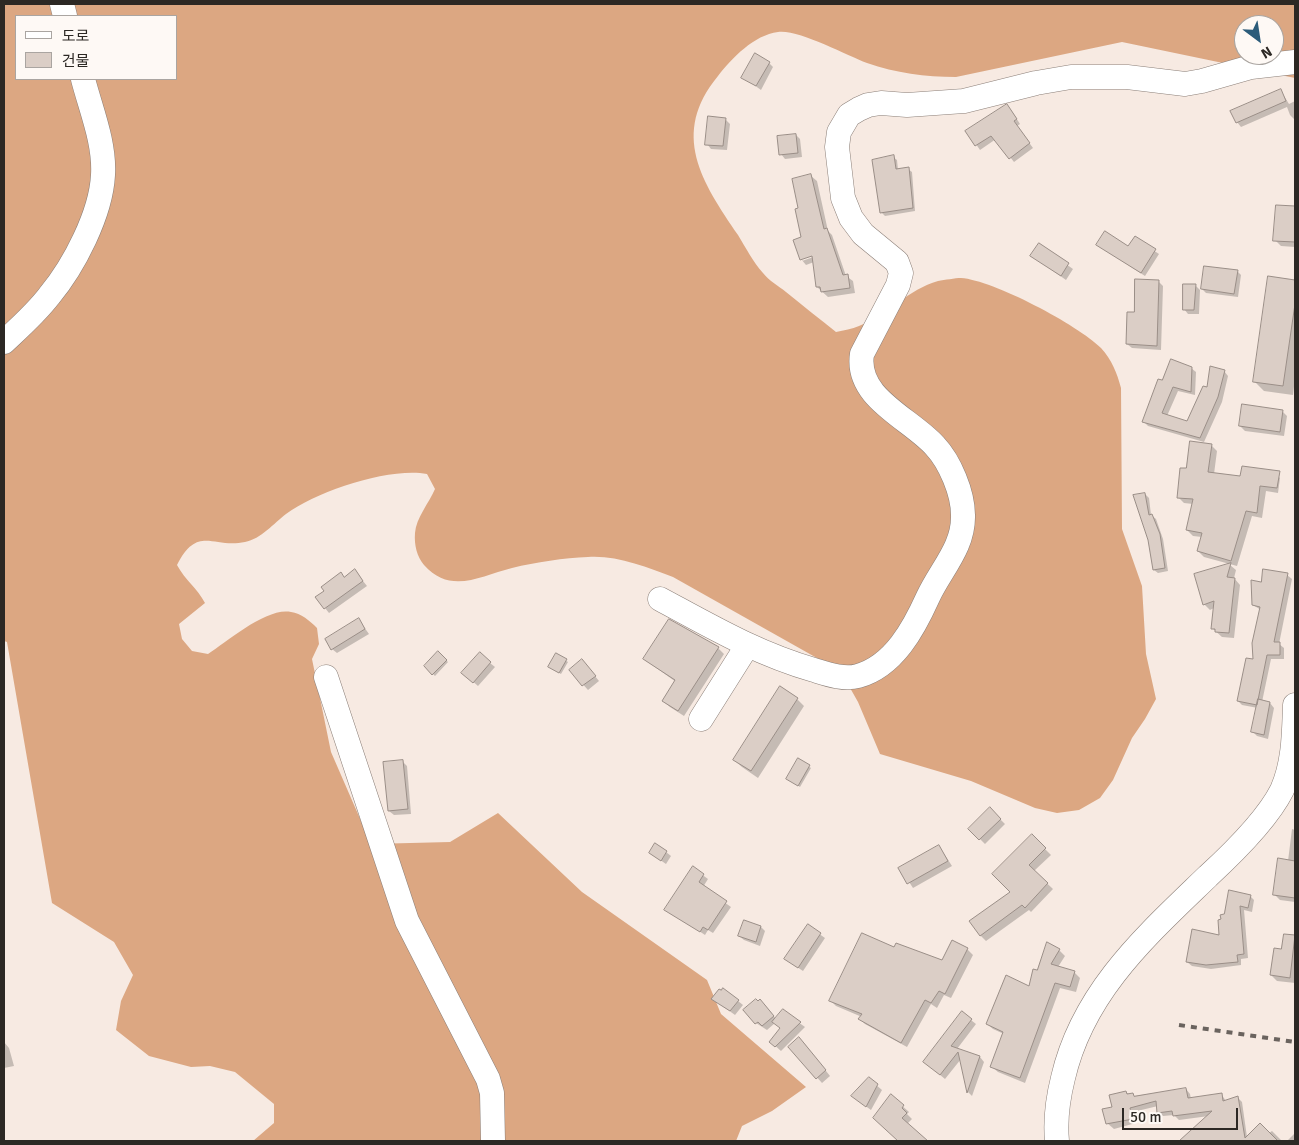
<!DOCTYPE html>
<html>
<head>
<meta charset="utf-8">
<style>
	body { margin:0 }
	#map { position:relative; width:1299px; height:1145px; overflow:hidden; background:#f7eae2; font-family:Signika,"Noto Sans KR",sans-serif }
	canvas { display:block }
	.frame { position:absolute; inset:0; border:5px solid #2c2824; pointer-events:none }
	.legend { position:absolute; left:15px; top:15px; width:162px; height:65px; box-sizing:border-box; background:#fef9f5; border:1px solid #aaa5a1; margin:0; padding:6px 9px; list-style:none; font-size:15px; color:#2c2824 }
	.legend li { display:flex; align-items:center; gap:10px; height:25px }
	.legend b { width:25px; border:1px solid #aaa5a1 }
	.north { position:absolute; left:1234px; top:15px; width:50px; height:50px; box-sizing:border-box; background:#fef9f5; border:1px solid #aaa5a1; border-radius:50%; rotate:149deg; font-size:14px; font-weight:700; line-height:20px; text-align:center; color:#2c2824 }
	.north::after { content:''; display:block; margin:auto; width:18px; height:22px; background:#2c5c7a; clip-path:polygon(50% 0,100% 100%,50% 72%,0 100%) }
	.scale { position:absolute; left:1122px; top:1108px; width:116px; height:22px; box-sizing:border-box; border:2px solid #2c2824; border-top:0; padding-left:6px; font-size:15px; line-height:18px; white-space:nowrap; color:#2c2824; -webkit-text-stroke:4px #fef9f5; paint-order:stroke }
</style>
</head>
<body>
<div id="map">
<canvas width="1299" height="1145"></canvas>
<div class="frame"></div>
<ul class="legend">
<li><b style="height:6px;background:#fff"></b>도로</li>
<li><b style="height:14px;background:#dbcec6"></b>건물</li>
</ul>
<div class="north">N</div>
<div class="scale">50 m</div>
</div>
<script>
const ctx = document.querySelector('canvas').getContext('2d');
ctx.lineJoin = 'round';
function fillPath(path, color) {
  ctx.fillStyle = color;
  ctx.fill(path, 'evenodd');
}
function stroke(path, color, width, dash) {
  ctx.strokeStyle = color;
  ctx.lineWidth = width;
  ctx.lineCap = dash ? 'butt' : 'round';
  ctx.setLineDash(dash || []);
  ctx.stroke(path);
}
const forest = new Path2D(`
	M 4,4 L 1295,4 L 1295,78 L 1122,42 L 956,77 C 925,77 896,73 867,63 C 846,55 798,29 778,32 C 754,35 732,58 718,76 C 670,134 702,182 738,235 C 746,248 753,262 763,273 C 769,281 779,286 786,292 C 803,306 820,319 836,332 C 844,330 852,329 859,326 C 887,315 909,289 938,281 C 945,280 955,278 961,278 C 993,280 1078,325 1101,348 C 1112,360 1117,373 1121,388 L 1122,529 L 1142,586 L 1146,654 L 1156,699 L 1145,719 L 1132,738 L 1113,780 L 1100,798 L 1079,810 L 1057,813 L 1035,808 L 971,781 L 880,754 L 858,702 L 845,679 L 824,662 L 673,577 C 647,567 616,555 588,557 C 564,558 536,562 512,568 C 480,576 451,595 424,565 C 417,557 414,545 415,533 C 416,518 429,503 435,489 L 427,474 C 390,467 317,491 286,514 C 274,523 261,539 245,542 C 213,549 198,524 177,565 C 185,580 197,588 205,603 L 179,624 L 182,639 L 192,651 L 208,654 C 228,641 267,607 291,612 C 301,613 310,621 317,628 L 319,644 L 312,659 L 331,752 L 371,844 L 450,842 L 498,813 L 582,892 L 707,980 L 721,1014 L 806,1087 L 772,1111 L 742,1126 L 736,1141 L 253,1141 L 274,1123 L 274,1104 L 235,1072 L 210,1066 L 191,1067 L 149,1056 L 116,1030 L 121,1001 L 133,975 L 114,942 L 52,903 L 7,642 L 4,641 ZM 16,16 L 176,16 L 176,79 L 16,79 ZM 1244,25 L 1274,25 L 1274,55 L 1244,55 Z`);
const shadow = new Path2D(`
	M 769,63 L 773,67 L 761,90 L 743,77 Z
	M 1281,91 L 1289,104 L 1295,101 L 1295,120 L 1290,115 L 1287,107 L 1241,127 L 1237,122 Z
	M 1011,110 L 1020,124 L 1017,126 L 1033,148 L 1014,162 L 996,139 L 980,150 L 967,131 Z
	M 725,119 L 730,124 L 727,150 L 711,149 L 707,144 Z
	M 796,135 L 800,139 L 802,157 L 785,159 L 781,154 Z
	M 893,157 L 897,160 L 898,170 L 908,169 L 912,172 L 915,211 L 885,216 L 881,212 Z
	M 811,176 L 817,181 L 828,231 L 832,235 L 846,276 L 853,281 L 855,293 L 828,297 L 817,287 L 814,262 L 806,265 L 801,259 L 803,238 L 800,209 ZM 819,255 L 802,261 L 802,258 Z
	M 1277,206 L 1295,208 L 1295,247 L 1281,246 L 1275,240 Z
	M 1135,238 L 1159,254 L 1145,276 L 1102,248 L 1129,248 Z
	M 1039,245 L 1073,269 L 1066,280 L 1032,256 Z
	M 1237,271 L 1241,275 L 1238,297 L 1206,293 L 1202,289 Z
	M 1269,278 L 1295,281 L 1295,378 L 1293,395 L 1264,391 L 1254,381 Z
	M 1158,281 L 1163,286 L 1161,350 L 1132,348 L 1127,344 L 1135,313 Z
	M 1195,285 L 1200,290 L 1199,314 L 1188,314 L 1184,309 Z
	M 1191,368 L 1196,372 L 1195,395 L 1178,391 L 1167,416 L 1188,422 L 1208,388 L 1224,371 L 1228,376 L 1222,402 L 1204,442 L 1148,426 L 1144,422 L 1162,382 Z
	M 1282,411 L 1287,416 L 1284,436 L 1245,431 L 1240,426 Z
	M 1211,445 L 1217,451 L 1214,474 L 1241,478 L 1274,472 L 1280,478 L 1278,493 L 1266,491 L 1262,518 L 1252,516 L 1237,566 L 1204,557 L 1198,551 L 1202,537 L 1193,536 L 1187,530 L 1193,504 L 1184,503 L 1178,497 L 1187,470 Z
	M 1145,494 L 1149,498 L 1151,515 L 1156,519 L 1163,539 L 1168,571 L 1158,573 L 1154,570 Z
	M 1230,565 L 1236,570 L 1234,578 L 1240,585 L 1234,638 L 1222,637 L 1212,628 L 1214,608 L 1210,610 L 1204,604 Z
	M 355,571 L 367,586 L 329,613 L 325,608 L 345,578 Z
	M 1287,575 L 1292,579 L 1279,644 L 1284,648 L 1284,659 L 1271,659 L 1262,702 L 1270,703 L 1274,708 L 1268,739 L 1257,736 L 1253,732 L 1258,708 L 1242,705 L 1238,701 L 1254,660 L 1261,610 L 1253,605 L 1262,584 Z
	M 359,620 L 369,634 L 337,653 L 332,649 Z
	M 718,648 L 724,654 L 684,716 L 670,707 L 663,701 L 676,682 L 644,659 Z
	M 438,653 L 448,662 L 435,676 L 425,666 Z
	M 557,655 L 568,662 L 561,674 L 552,669 Z
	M 490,663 L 495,667 L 478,686 L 463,673 Z
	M 586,665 L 599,681 L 588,690 L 570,670 Z
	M 797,699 L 804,706 L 758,778 L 742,767 L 734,760 Z
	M 799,760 L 811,768 L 800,787 L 790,780 Z
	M 402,761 L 407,766 L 411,814 L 394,815 L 389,811 Z
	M 990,809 L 1005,824 L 985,844 L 970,829 Z
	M 1292,829 L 1295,830 L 1295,902 L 1280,900 L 1274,894 L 1288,861 Z
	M 1032,836 L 1051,855 L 1034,871 L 1053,889 L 1031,912 L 1029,910 L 986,941 L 980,935 L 1012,892 Z
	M 939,846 L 952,866 L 913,888 L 900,868 Z
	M 666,852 L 671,856 L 666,864 L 650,853 Z
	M 693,868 L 708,879 L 703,887 L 731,907 L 713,933 L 708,930 L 705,935 L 666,909 Z
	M 1250,896 L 1254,900 L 1252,912 L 1244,910 L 1248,958 L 1241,959 L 1241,965 L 1211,969 L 1192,966 L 1187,962 L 1221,936 L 1219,921 Z
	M 808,926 L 825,938 L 803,971 L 791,963 Z
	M 761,927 L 765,931 L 760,946 L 744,940 L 739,936 Z
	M 1285,935 L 1295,937 L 1295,983 L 1277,981 L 1271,975 L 1282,950 Z
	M 895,949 L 943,961 L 967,949 L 973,955 L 951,998 L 944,995 L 937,1008 L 931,1004 L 907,1047 L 865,1024 L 860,1019 L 862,1017 L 836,1006 L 831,1001 Z
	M 1059,950 L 1065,956 L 1058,967 L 1074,972 L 1080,978 L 1076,992 L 1060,988 L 1025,1083 L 998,1072 L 992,1067 L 1004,1034 L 993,1029 L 987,1024 L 1030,987 L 1038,972 Z
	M 713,999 L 738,1001 L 743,1005 L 735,1015 Z
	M 765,1005 L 776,1019 L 783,1011 L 805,1027 L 781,1051 L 771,1042 L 782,1028 L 775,1023 L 767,1030 L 756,1023 Z
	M 962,1013 L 976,1024 L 957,1049 L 980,1057 L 984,1062 L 972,1096 L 968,1092 L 961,1059 L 945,1079 L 929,1066 Z
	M 4,1042 L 9,1048 L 14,1066 L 4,1068 Z
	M 804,1043 L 830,1076 L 822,1083 L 790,1047 Z
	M 869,1079 L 882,1090 L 871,1110 L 857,1100 Z
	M 1186,1089 L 1190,1094 L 1191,1099 L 1221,1094 L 1226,1101 L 1238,1098 L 1242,1102 L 1247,1137 L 1269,1133 L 1272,1131 L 1282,1141 L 1187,1141 L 1184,1139 L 1209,1116 L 1179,1120 L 1174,1115 L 1163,1116 L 1158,1112 L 1158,1106 L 1133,1112 L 1136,1123 L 1114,1129 L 1107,1123 L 1113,1107 L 1125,1092 L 1135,1097 Z
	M 891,1096 L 909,1112 L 907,1114 L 912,1119 L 907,1124 L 926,1141 L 899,1141 L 880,1123 Z
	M 1294,1134 L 1295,1141 L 1287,1141 Z`);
const building = new Path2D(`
	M 755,53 L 770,62 L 756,86 L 741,78 Z
	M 1281,89 L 1286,101 L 1236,123 L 1230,111 Z
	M 1007,104 L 1017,119 L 1014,121 L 1030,143 L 1009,159 L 991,136 L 975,146 L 965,131 Z
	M 708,116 L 726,118 L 723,146 L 705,145 Z
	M 796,134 L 798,153 L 779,155 L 777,136 Z
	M 894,155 L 896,169 L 909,167 L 913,208 L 880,213 L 872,160 Z
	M 811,174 L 824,229 L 827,228 L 843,275 L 848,274 L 850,288 L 821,292 L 820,287 L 816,287 L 812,256 L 800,260 L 793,240 L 801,237 L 795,209 L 798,208 L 792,179 Z
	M 1276,205 L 1295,206 L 1295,242 L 1273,241 Z
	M 1105,231 L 1128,246 L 1135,236 L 1156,249 L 1141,273 L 1096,245 Z
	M 1039,243 L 1069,263 L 1061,276 L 1030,256 Z
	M 1204,266 L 1238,270 L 1234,294 L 1201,289 Z
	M 1268,276 L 1295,280 L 1295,304 L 1283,386 L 1253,382 Z
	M 1135,279 L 1159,280 L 1157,346 L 1126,344 L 1127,312 L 1134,312 Z
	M 1183,284 L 1196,284 L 1194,310 L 1183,310 Z
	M 1171,359 L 1192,367 L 1191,392 L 1173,387 L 1162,413 L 1187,421 L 1203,386 L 1207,387 L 1210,366 L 1225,370 L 1218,397 L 1200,438 L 1142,422 L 1158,379 L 1162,380 Z
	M 1242,404 L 1283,410 L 1280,432 L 1239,426 Z
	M 1190,441 L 1212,444 L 1208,472 L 1240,476 L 1242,466 L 1280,471 L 1277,488 L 1260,486 L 1257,513 L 1246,511 L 1231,561 L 1197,551 L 1202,533 L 1186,530 L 1193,499 L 1177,498 L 1180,468 L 1186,468 Z
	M 1145,493 L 1149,515 L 1152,514 L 1160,534 L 1165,568 L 1153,570 L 1148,540 L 1133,495 Z
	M 1231,563 L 1227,577 L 1235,578 L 1229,633 L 1215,632 L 1215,629 L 1211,629 L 1214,601 L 1203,605 L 1194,574 Z
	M 355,569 L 363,581 L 324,609 L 315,597 L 324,591 L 321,587 L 341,572 L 344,577 Z
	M 1263,569 L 1288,573 L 1274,642 L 1280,642 L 1280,655 L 1267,655 L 1257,705 L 1237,701 L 1246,658 L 1253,659 L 1252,643 L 1260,607 L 1252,605 L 1251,580 L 1261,582 Z
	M 359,618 L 365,629 L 331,650 L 325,639 Z
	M 669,619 L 719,647 L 678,711 L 662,701 L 675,680 L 643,659 Z
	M 438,651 L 447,660 L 432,675 L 424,666 Z
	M 480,652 L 491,662 L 473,683 L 461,673 Z
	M 556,653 L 567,659 L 559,673 L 548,667 Z
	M 582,659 L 596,676 L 582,686 L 569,670 Z
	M 780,686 L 798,698 L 751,771 L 733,760 Z
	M 1258,699 L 1270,702 L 1264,735 L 1251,732 Z
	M 798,758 L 810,765 L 798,786 L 786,779 Z
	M 403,760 L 408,809 L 388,811 L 383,762 Z
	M 990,807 L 1001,819 L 979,840 L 968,829 Z
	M 1032,834 L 1046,848 L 1029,865 L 1048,883 L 1025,908 L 1022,905 L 980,936 L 969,921 L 1010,892 L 992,874 Z
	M 655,843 L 667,851 L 661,861 L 649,853 Z
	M 939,845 L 948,861 L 907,884 L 898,868 Z
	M 1278,858 L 1295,861 L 1295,898 L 1273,895 Z
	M 693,866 L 704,874 L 699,882 L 727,901 L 708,930 L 703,927 L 700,932 L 664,910 Z
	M 1229,890 L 1251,895 L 1248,908 L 1240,906 L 1244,954 L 1237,955 L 1238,962 L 1206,965 L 1186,962 L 1192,929 L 1219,935 L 1218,920 L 1221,919 L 1220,915 L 1224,914 Z
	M 744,920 L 761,926 L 756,942 L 738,936 Z
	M 808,924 L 821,933 L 798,968 L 784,959 Z
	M 862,933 L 894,947 L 896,943 L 942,960 L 952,940 L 968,948 L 945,994 L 939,991 L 931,1003 L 925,1000 L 901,1043 L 858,1019 L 862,1014 L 829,1001 Z
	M 1284,934 L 1295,935 L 1290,978 L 1270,975 L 1274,948 L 1281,949 Z
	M 1047,942 L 1060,949 L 1051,964 L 1075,971 L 1070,987 L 1055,983 L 1020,1078 L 990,1067 L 1003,1032 L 986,1024 L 1006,975 L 1029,986 L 1033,969 L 1037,970 Z
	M 723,988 L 739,1000 L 730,1011 L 711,999 L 719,989 L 721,990 Z
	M 756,999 L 758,1001 L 760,999 L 774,1016 L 762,1026 L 758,1022 L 755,1024 L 743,1010 Z
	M 783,1009 L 801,1022 L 775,1047 L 769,1042 L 780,1028 L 772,1022 Z
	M 962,1011 L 972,1019 L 951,1046 L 980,1056 L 967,1093 L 958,1052 L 940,1075 L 923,1062 Z
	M 799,1037 L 826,1070 L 816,1079 L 788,1047 Z
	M 869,1077 L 878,1084 L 866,1107 L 851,1096 Z
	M 1186,1088 L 1188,1098 L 1222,1093 L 1223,1101 L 1238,1096 L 1245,1138 L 1260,1123 L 1278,1141 L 1179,1141 L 1212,1111 L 1173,1116 L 1172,1111 L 1157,1113 L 1156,1101 L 1130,1108 L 1133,1119 L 1106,1124 L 1102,1109 L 1112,1107 L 1109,1095 L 1126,1091 L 1127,1094 L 1133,1093 L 1134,1096 Z
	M 891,1094 L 904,1105 L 902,1108 L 907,1113 L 902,1118 L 928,1141 L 898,1141 L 873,1118 Z`);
const minor = new Path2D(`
	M 62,4 L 65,16
	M 4,342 C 19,328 36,313 49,296 C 74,266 101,214 103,175 C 105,143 91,110 83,79
	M 660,599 C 712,627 756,653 814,670 C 827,674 844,680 858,676 C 894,666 914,628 928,597 C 941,569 964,547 963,515 C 963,493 950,462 935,446 C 910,418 855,398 862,354 L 898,285 L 901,273 L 897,262 L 863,234 L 851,218 L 843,198 L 837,147 L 839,132 L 849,115 L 859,109 L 868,105 L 881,103 L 907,105 L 964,101 L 1036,83 L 1071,77 L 1127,77 L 1185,84 L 1202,81 L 1251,67 L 1295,62
	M 326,677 L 407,921 L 488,1079 L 492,1093 L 493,1141
	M 701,719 L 747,646
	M 1057,1141 C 1055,1120 1058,1098 1063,1078 C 1083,991 1147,935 1208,876 C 1233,853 1267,820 1282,790 C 1294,763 1294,733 1295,705`);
const rail = new Path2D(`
	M 1179,1025 L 1295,1042`);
fillPath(forest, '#dca782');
fillPath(shadow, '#0003');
fillPath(building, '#dbcec6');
stroke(building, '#9a8e87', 1);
stroke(minor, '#8b7f78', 25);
stroke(minor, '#fff', 24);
stroke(rail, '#6a635e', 4, [6, 6]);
</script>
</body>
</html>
